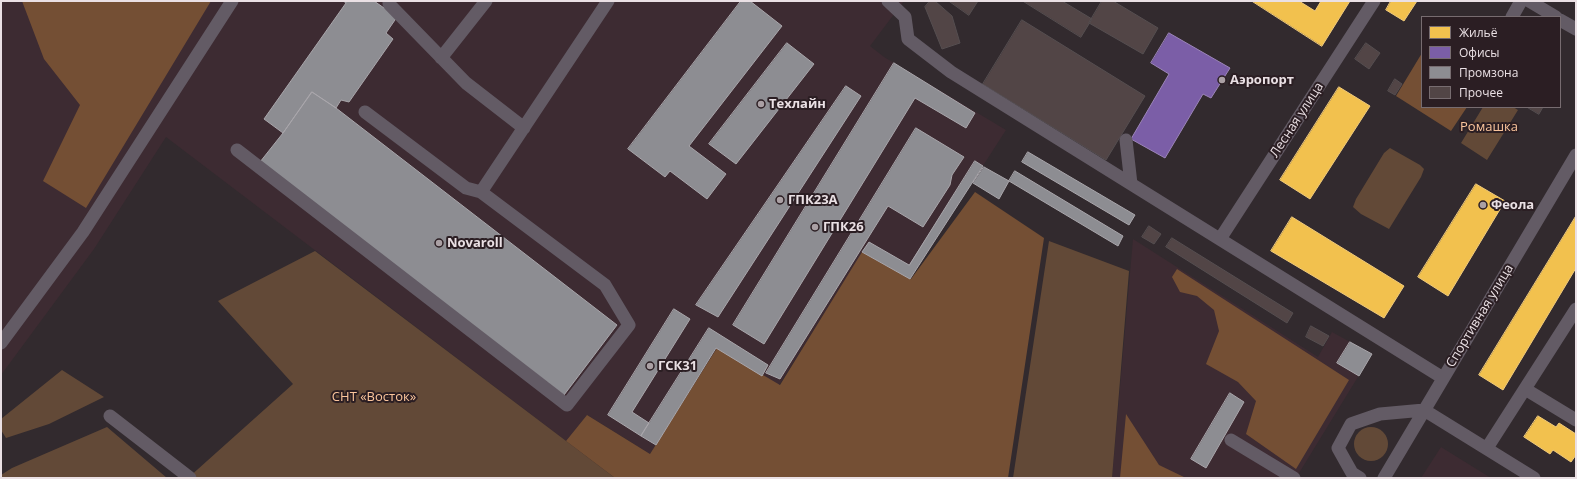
<!DOCTYPE html>
<html>
<head>
<meta charset="utf-8">
<style>
	body { margin:0 }
	#map { position:relative; width:1577px; height:479px; overflow:hidden; background:#322a2e; font-family:"Open Sans",sans-serif }
	canvas { display:block }
	.frame { position:absolute; inset:0; border:2px solid #eae0e4; pointer-events:none }
	.legend { position:absolute; left:1421px; top:16px; width:140px; height:92px; box-sizing:border-box; background:#2b1e23; border:1px solid #776c70; margin:0; padding:5px 7px; list-style:none; font-size:12px; color:#eae0e4 }
	.legend li { display:flex; align-items:center; gap:8px; height:20px }
	.legend b { width:20px; border:1px solid #776c70 }
</style>
</head>
<body>
<div id="map">
<canvas width="1577" height="479"></canvas>
<div class="frame"></div>
<ul class="legend">
<li><b style="height:11px;background:#f2c14e"></b>Жильё</li>
<li><b style="height:11px;background:#7b5ea7"></b>Офисы</li>
<li><b style="height:11px;background:#8d8d92"></b>Промзона</li>
<li><b style="height:11px;background:#524546"></b>Прочее</li>
</ul>
</div>
<script>
const ctx = document.querySelector('canvas').getContext('2d');
ctx.lineJoin = 'round';
function fillPath(path, color) {
  ctx.fillStyle = color;
  ctx.fill(path, 'evenodd');
}
function stroke(path, color, width, dash) {
  ctx.strokeStyle = color;
  ctx.lineWidth = width;
  ctx.lineCap = dash ? 'butt' : 'round';
  ctx.setLineDash(dash || []);
  ctx.stroke(path);
}
function write(font, color, halo, rows, align = 'center') {
  ctx.font = font + ' "Open Sans",sans-serif';
  ctx.lineWidth = 4;
  ctx.setLineDash([]);
  ctx.textBaseline = 'middle';
  ctx.strokeStyle = halo;
  ctx.fillStyle = color;
  for (const [text, x, y, turn = 0] of rows) {
    ctx.save();
    ctx.translate(x, y);
    ctx.rotate((+turn || 0) * Math.PI / 180);
    ctx.textAlign = isNaN(turn) ? turn : align;
    if (halo) ctx.strokeText(text, 0, 0);
    ctx.fillText(text, 0, 0);
    ctx.restore();
  }
}
const built = new Path2D(`
	M 1,1 L 904,1 L 870,46 L 884,57 L 1006,130 L 910,279 L 863,252 L 778,387 L 717,348 L 650,454 L 587,415 L 566,441 L 166,137 L 94,249 L 1,375 Z
	M 1133,239 L 1318,357 L 1332,332 L 1372,354 L 1296,478 L 1112,478 Z
	M 1441,447 L 1491,478 L 1421,478 Z`);
const green = new Path2D(`
	M 1483,107 L 1513,107 L 1518,110 L 1487,160 L 1461,143 Z
	M 1390,148 L 1420,165 L 1424,169 L 1421,177 L 1389,229 L 1361,214 L 1353,207 L 1356,199 L 1384,153 Z
	M 1049,241 L 1129,271 L 1112,478 L 1013,478 Z
	M 315,251 L 615,478 L 188,478 L 293,384 L 218,301 Z
	M 62,370 L 104,397 L 49,424 L 6,438 L 1,430 L 1,419 Z
	M 107,427 L 167,478 L 1,478 L 1,475 L 12,468 Z
	M1354 444a17 17 0 1 1 34 0a17 17 0 1 1-34 0Z`);
const forest = new Path2D(`
	M 22,1 L 211,1 L 86,208 L 43,181 L 80,105 L 44,59 Z
	M 1422,53 L 1422,107 L 1467,107 L 1451,131 L 1396,96 Z
	M 975,192 L 1044,238 L 1008,478 L 615,478 L 566,441 L 587,415 L 650,454 L 717,348 L 780,385 L 862,252 L 911,279 Z
	M 1177,269 L 1349,380 L 1296,469 L 1246,434 L 1256,401 L 1238,382 L 1206,364 L 1219,331 L 1214,310 L 1197,296 L 1180,292 L 1172,277 Z
	M 1126,414 L 1159,465 L 1186,478 L 1120,478 Z`);
const homes = new Path2D(`
	M 1252,1 L 1299,1 L 1315,11 L 1321,1 L 1350,1 L 1322,46 Z
	M 1391,1 L 1417,1 L 1404,21 L 1386,10 Z
	M 1339,87 L 1370,106 L 1310,199 L 1280,180 Z
	M 1476,184 L 1505,201 L 1448,296 L 1418,277 Z
	M 1576,216 L 1576,268 L 1503,390 L 1479,375 Z
	M 1292,217 L 1404,286 L 1384,318 L 1271,251 Z
	M 1538,416 L 1556,427 L 1559,423 L 1576,434 L 1576,455 L 1571,462 L 1553,450 L 1550,454 L 1524,437 Z`);
const offices = new Path2D(`
	M 1169,33 L 1230,68 L 1211,98 L 1203,94 L 1165,158 L 1131,139 L 1169,74 L 1151,63 Z`);
const industry = new Path2D(`
	M 343,1 L 374,1 L 397,17 L 386,33 L 393,39 L 349,102 L 341,100 L 336,108 L 312,92 L 283,133 L 264,119 L 346,3 Z
	M 741,1 L 750,1 L 782,26 L 689,146 L 726,174 L 707,199 L 670,171 L 665,177 L 628,149 Z
	M 787,43 L 814,64 L 736,164 L 709,144 Z
	M 894,63 L 975,113 L 966,128 L 915,98 L 764,344 L 733,325 Z
	M 846,86 L 861,96 L 718,317 L 696,305 Z
	M 312,92 L 336,108 L 617,325 L 564,395 L 260,162 L 283,133 Z
	M 916,128 L 964,157 L 952,175 L 950,185 L 923,227 L 888,206 L 780,379 L 766,373 Z
	M 1028,152 L 1135,215 L 1129,225 L 1022,162 Z
	M 975,161 L 983,166 L 910,279 L 862,252 L 869,242 L 909,265 Z
	M 984,167 L 1009,181 L 999,199 L 973,183 Z
	M 1015,171 L 1123,236 L 1118,246 L 1009,181 Z
	M 674,309 L 690,319 L 632,412 L 649,423 L 641,436 L 608,415 Z
	M 709,328 L 768,365 L 762,376 L 716,348 L 656,445 L 641,436 Z
	M 1350,342 L 1372,354 L 1359,376 L 1337,363 Z
	M 1230,393 L 1244,402 L 1206,468 L 1191,459 Z`);
const building = new Path2D(`
	M 930,1 L 935,1 L 952,16 L 960,43 L 942,49 L 925,7 Z
	M 949,1 L 978,1 L 969,15 Z
	M 1023,1 L 1062,1 L 1092,19 L 1081,37 Z
	M 1102,1 L 1113,1 L 1158,28 L 1143,54 L 1089,23 Z
	M 1022,20 L 1145,96 L 1106,160 L 983,84 Z
	M 1366,43 L 1380,53 L 1369,69 L 1355,59 Z
	M 1395,79 L 1402,84 L 1395,95 L 1388,91 Z
	M 1527,107 L 1543,107 L 1539,114 Z
	M 1149,226 L 1161,234 L 1154,244 L 1142,237 Z
	M 1172,238 L 1293,313 L 1287,323 L 1166,247 Z
	M 1311,326 L 1329,336 L 1323,346 L 1306,337 Z`);
const minor = new Path2D(`
	M 389,1 L 389,4 L 466,83 L 524,128
	M 888,1 L 905,17 L 908,39 L 951,72 L 1443,378
	M 1529,1 L 1556,17
	M 1512,17 L 1521,1
	M 1560,20 L 1576,29
	M 441,58 L 486,1
	M 365,112 L 466,188 L 481,192
	M 1126,140 L 1131,184
	M 237,150 L 567,405 L 629,325 L 605,285 L 481,192 L 608,1
	M 1220,239 L 1374,1
	M 1,343 L 83,232 L 232,1
	M 1525,389 L 1576,420
	M 110,416 L 190,478
	M 1231,440 L 1294,478
	M 1487,448 L 1576,309
	M 1360,478 L 1352,473 L 1338,448 L 1351,424 L 1380,414 L 1424,410 L 1534,478
	M 1384,478 L 1576,155`);
const markers = [
	[1222,80,4,"#aaa0a4"],
	[761,104,4,"#aaa0a4"],
	[780,200,4,"#aaa0a4"],
	[1483,205,4,"#aaa0a4"],
	[815,227,4,"#aaa0a4"],
	[439,243,4,"#aaa0a4"],
	[650,366,4,"#aaa0a4"]
];
const poiNames = [
	["Аэропорт",1230,80],
	["Техлайн",769,104],
	["ГПК23А",788,200],
	["Феола",1491,205],
	["ГПК26",823,227],
	["Novaroll",447,243],
	["ГСК31",658,366]
];
const streetNames = [
	["Лесная улица",1297,120,-57],
	["Спортивная улица",1480,316,-59]
];
const parkNames = [
	["Ромашка",1489,127],
	["СНТ «Восток»",374,397]
];
fillPath(built, '#3d2b32');
fillPath(green, '#624937');
fillPath(forest, '#744f34');
fillPath(homes, '#f2c14e');
stroke(homes, '#f0ca7b', 1);
fillPath(offices, '#7b5ea7');
stroke(offices, '#9c85b9', 1);
fillPath(industry, '#8d8d92');
stroke(industry, '#a9a6ab', 1);
fillPath(building, '#524546');
stroke(building, '#554e50', 1);
stroke(minor, '#635b65', 13);
for (const [x, y, r, color] of markers) {
  const dot = new Path2D();
  dot.arc(x, y, r, 0, 2 * Math.PI);
  ctx.fillStyle = color;
  ctx.fill(dot);
  stroke(dot, '#2b1e23', 1.5);
}
write('bold 13px', '#eae0e4', '#2b1e23', poiNames, 'left');
write('13px', '#eae0e4', '#2b1e23', streetNames);
write('13px', '#fbc59c', '#2b1e23', parkNames);
</script>
</body>
</html>
